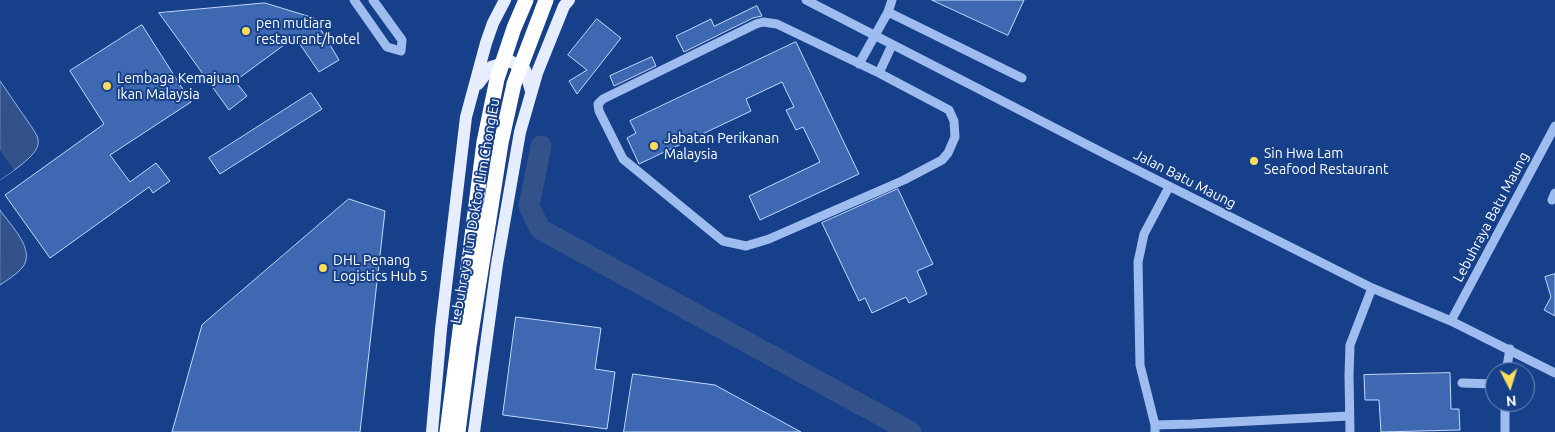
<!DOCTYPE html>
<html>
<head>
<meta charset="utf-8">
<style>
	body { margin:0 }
	#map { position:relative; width:1555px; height:432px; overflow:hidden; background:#164089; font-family:Ubuntu,sans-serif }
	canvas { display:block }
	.north { position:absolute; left:1485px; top:362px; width:50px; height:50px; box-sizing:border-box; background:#164089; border:1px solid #738cb8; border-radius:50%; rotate:175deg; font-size:14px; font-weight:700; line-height:20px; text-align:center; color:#fff }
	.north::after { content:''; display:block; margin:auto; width:18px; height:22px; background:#ffdc5b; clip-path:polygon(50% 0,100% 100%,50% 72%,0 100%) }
</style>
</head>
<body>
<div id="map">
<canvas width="1555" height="432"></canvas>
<div class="north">N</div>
</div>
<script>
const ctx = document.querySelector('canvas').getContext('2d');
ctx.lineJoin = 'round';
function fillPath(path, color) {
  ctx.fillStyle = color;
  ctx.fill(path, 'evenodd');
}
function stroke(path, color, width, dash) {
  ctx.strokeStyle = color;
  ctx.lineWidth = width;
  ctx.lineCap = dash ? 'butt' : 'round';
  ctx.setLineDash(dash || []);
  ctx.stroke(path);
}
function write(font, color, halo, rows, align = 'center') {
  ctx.font = font + ' Ubuntu,sans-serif';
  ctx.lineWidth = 4;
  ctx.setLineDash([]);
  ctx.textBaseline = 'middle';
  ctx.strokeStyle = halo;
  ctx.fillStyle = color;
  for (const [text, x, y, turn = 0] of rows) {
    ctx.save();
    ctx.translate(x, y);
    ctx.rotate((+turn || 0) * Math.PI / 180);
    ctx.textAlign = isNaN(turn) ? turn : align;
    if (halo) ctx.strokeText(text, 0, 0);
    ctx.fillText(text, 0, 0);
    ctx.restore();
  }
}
const water = new Path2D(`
	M 0,81 L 33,129 C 36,134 39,138 38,144 C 37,156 10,173 0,180 Z
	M 0,210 C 10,225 37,250 22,268 C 16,275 7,280 0,285 Z`);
const pier = new Path2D(`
	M 0,150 L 14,170 L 0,180 Z`);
const river = new Path2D(`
	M 541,146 L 529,206 L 540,229 L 911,432`);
const building = new Path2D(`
	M 932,0 L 1024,0 L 1008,35 Z
	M 265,3 L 314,18 L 339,60 L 319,72 L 295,37 L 235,81 L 247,96 L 229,110 L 159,13 Z
	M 757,6 L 762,16 L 753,18 L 684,52 L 676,36 L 711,19 L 714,26 Z
	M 597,19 L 621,38 L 577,94 L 569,81 L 587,70 L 568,55 Z
	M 142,25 L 191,102 L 110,155 L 130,182 L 156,163 L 170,181 L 153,193 L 149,187 L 50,258 L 5,195 L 104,124 L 70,71 Z
	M 796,42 L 859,174 L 760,220 L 749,196 L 820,162 L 803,127 L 796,130 L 786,110 L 794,107 L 782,82 L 746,99 L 751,111 L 639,164 L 627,138 L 636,133 L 630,121 Z
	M 652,57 L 656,66 L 614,86 L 610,76 Z
	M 311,93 L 322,109 L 220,174 L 209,158 Z
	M 898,189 L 933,264 L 917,271 L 927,294 L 909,303 L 906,297 L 872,313 L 865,298 L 859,301 L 822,223 Z
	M 349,199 L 385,211 L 360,432 L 172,432 L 202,325 Z
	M 1555,274 L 1555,316 L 1544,310 L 1551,297 L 1545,277 Z
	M 516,317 L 601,328 L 595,369 L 615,372 L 607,429 L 503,415 Z
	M 1450,373 L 1451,409 L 1459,409 L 1460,430 L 1381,432 L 1379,400 L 1365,400 L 1364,375 Z
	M 633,374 L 715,385 L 801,432 L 624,432 Z`);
const minor = new Path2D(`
	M 354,0 L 387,47 L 401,51 L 402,40 L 373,0
	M 806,0 L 1111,157 L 1372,288 L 1451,321 L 1555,373
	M 888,12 L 1022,78
	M 763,22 L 777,24 L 879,73 L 949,110 L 954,121 L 955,137 L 948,153 L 942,160 L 904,180 L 769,239 L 746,246 L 723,241 L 623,159 L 599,111 L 598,104 L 603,99 L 756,24 Z
	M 859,64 L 888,12 L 892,0
	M 879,73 L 892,45
	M 1552,200 L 1555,193
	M 1451,321 L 1555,126
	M 1506,372 L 1510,349
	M 1462,383 L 1495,384
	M 1155,425 L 1192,424 L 1349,416
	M 1155,432 L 1155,425 L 1140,365 L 1138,262 L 1144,234 L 1169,187
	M 1350,432 L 1349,375 L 1350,345 L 1372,288
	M 1505,432 L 1505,402`);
const major = new Path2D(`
	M 478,84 L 491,67 L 510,61 L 525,70 L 531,91
	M 432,432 L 441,329 L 466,117 L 486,43 L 493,23 L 505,0
	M 474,432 L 497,264 L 520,132 L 537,73 L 564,6 L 569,0`);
const highway = new Path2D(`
	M 447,432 L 484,142 L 497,79 L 514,28 L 526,0
	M 458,432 L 469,346 L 501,143 L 514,84 L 546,0`);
const markers = [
	[246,31,5,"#ffdc5b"],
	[107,86,5,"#ffdc5b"],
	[654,146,5,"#ffdc5b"],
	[1254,161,5,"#ffdc5b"],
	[323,268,5,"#ffdc5b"]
];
const poiNames = [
	["pen mutiara",256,23],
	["restaurant/hotel",256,39],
	["Lembaga Kemajuan",117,78],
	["Ikan Malaysia",117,94],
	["Jabatan Perikanan",664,138],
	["Malaysia",664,154],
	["Sin Hwa Lam",1264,153],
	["Seafood Restaurant",1264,169],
	["DHL Penang",333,260],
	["Logistics Hub 5",333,276]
];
const streetNames = [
	["Jalan Batu Maung",1185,179,27],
	["Lebuhraya Tun Doktor Lim Chong Eu",475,211,-80],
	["Lebuhraya Batu Maung",1491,217,-62]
];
fillPath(water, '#335289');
stroke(water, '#90b6f1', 1);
fillPath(pier, '#164089');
stroke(river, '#335289', 21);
fillPath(building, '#3e69b2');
stroke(building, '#c4d8fa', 1);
stroke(minor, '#9ebcee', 9);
stroke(major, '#e5edff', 12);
stroke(highway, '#fff', 15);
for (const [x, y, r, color] of markers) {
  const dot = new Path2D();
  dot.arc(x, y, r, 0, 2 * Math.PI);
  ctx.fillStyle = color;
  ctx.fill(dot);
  stroke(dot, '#164089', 2);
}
write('14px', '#fff', '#164089', poiNames, 'left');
write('14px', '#fff', '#164089', streetNames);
</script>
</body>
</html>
